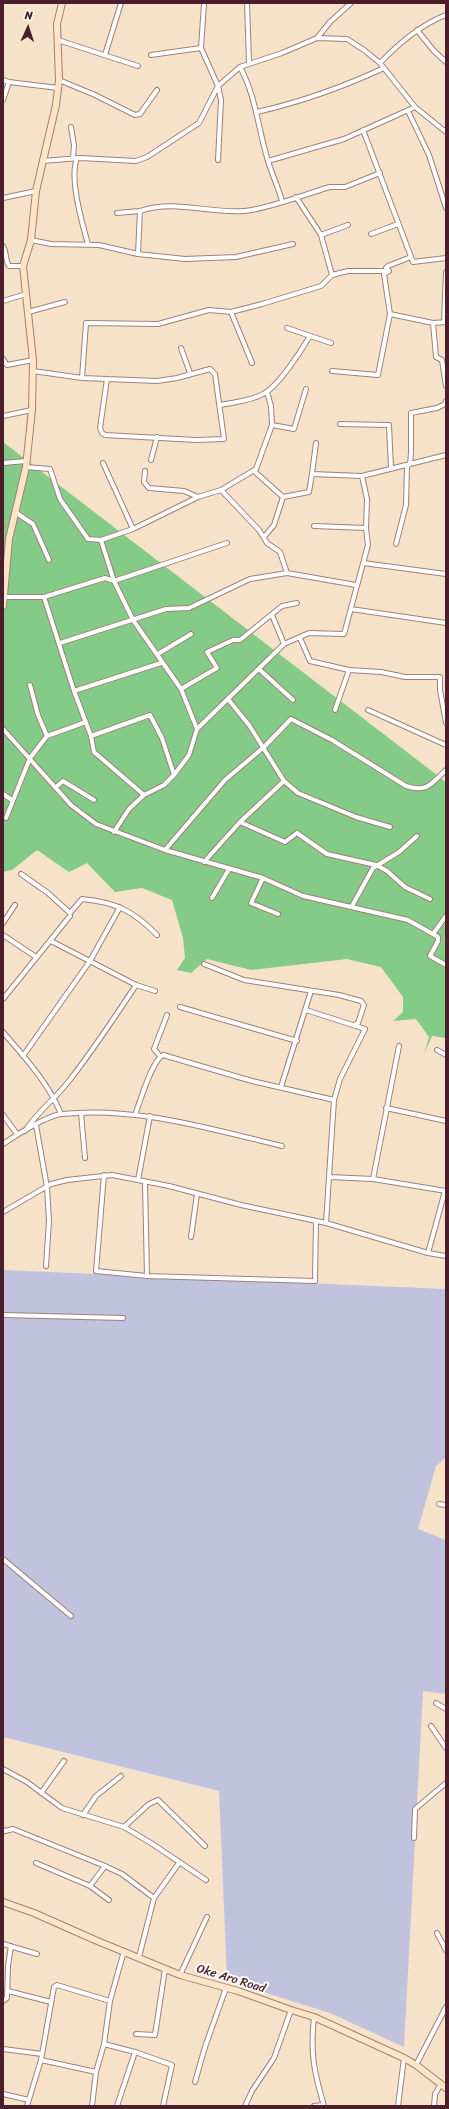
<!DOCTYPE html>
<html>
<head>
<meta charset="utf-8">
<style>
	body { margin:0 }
	#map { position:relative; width:449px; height:2109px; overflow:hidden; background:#f5e2c8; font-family:Sriracha,sans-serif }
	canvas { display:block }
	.frame { position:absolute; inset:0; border:4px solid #4a1f2b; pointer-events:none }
	.north { position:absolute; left:8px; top:8px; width:40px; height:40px; -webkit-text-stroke:3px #fdfcf7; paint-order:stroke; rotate:3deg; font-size:11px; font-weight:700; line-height:16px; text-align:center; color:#4a1f2b }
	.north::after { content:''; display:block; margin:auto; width:14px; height:18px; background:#4a1f2b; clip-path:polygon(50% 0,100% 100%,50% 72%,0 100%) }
</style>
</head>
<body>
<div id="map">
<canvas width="449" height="2109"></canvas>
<div class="frame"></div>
<div class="north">N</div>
</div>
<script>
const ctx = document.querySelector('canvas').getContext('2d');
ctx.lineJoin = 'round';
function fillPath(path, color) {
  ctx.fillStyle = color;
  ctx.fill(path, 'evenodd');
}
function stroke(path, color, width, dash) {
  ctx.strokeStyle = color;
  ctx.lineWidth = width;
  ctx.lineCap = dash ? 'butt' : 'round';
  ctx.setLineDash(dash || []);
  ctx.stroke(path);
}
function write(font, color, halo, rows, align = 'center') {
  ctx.font = font + ' Sriracha,sans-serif';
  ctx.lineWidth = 4;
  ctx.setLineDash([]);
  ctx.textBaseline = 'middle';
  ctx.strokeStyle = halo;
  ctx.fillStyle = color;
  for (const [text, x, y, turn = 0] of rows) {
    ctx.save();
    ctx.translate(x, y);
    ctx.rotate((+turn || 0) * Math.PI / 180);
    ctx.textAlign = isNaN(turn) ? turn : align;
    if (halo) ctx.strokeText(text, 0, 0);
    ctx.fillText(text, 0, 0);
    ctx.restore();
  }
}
const industrial = new Path2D(`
	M 3,1270 L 446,1289 L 446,1457 L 436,1466 L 418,1529 L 446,1540 L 446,1694 L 423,1691 L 404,2047 L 330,2013 L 244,1986 L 241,1977 L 227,1978 L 219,1791 L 3,1737 Z`);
const green = new Path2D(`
	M 3,442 L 446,782 L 446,1038 L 432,1036 L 424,1054 L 429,1037 L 416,1019 L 393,1021 L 403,1012 L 403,997 L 381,967 L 347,959 L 251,970 L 207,959 L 191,973 L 177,970 L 185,958 L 183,938 L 172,900 L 142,888 L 115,892 L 87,863 L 69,872 L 37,850 L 12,870 L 3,872 Z`);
const minor = new Path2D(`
	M 247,3 L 249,62
	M 204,4 L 201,48 L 218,86 L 221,100 L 218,160
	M 417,30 L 434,51 L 446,62
	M 317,38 L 330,22 L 351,3
	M 58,40 L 138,66
	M 105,55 L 121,3
	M 151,55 L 201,48
	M 380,63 C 399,43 420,25 446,15
	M 240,67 C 256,96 258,129 268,161 C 272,174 278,187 282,201
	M 3,80 L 9,82 L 58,88
	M 59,80 L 95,95 L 135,115 L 140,114 L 157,90
	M 3,100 L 9,82
	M 408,111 L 429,155 L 446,208
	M 257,112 C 301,102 343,87 384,68
	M 71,127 L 74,145 L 73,158
	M 363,130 L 413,262 L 446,258
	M 77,158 C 69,178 82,223 88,244
	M 42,161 L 80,158 L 136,161 L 147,157 L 199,123 L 218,86 L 240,67 L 282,53 L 317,38 L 347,39 L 364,50 L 380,63 L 415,107 L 446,132
	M 268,161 L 344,139 L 415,107
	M 296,197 L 321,235 L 332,275
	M 3,198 L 36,191
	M 117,213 L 140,211
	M 371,234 L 398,224
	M 321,235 L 348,225
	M 31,240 L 51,244 L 99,245 L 138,254 L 185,259 L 236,257 L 293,244
	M 3,246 C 7,252 5,261 9,266 L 23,266
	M 138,254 L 140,211 C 174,199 210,214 244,211 C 269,209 305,194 330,187 L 345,187 L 380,173
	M 3,301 L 26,294
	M 28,312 L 65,302
	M 231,312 L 252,363
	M 390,314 L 433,323 L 446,322
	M 444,322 L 446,272
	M 433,323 L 436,357 L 442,360 L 446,386
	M 287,328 L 331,343
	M 181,348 L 190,373
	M 3,359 L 7,365 L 33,360
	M 33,371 L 82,378 L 157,381 L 177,378 L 210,369 L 215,374 L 224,439 L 196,440 L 105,435 L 102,433 L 100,428 L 107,379
	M 332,371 L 378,375 L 390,314 L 384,274 L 389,271 L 386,268 L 388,266 L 411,257
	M 82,378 L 86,323 L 158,324 L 209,310 L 231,312 L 262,304 L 321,286 L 332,275 L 348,271 L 389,271
	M 221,405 C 234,402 251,401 263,394 C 278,387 301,351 310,336
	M 3,416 L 32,410
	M 340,424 L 389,425 L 391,468
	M 272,425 L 294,429 L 306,389
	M 151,460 L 157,437
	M 3,463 L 26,461
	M 103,463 L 133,529
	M 26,467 L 50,469 L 60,499 L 88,539 L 101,540
	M 145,471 L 144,482 L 149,488 L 184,491 L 198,497
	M 254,471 L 283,497 L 309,492 L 312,474 L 362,476 L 446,455
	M 312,474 L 316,443
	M 221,490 L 259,530 L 267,543 L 280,552 L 287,573
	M 15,512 L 33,524 L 49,560
	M 314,526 L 366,528
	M 264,537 L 274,525 L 283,497
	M 396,544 L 406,505 L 407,466 L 410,464 L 411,453 L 411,413 L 437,408 L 445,404 L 446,401
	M 363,563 L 446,574
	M 4,597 L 44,597 L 105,578 L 114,581 L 227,543
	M 44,597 L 74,691 L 91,736 L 150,715 L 162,738 L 174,775
	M 351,609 L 446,623
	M 272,615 L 284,644
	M 300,638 L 310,661 L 349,670 L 381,672 L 405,677 L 440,677 L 440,690 L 446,723
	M 60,643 L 166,609 L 189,608 L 250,579 L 287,573 L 356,585
	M 158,654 L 191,634
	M 260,670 L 293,700
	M 30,685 L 38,715 L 47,736
	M 181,689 L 217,668 L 207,652 L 233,640 L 240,640 L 282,606 L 297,603
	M 74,691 L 161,663
	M 228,699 L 249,725 L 284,781 L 298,793 L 356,817 L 390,827
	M 335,710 L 349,670
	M 368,710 L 446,745
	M 3,729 L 71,805 L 96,824 L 165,850 L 263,878 L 303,896 L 408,920 L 438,937 L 438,941 L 430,956 L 446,965
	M 197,729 L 181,689 L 133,620 L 114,581 L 101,540 L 133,529 L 198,497 L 221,490 L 256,469 L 272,425 L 271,406 L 267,392
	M 91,736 L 94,752 L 144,795
	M 56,787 L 63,781 L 94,800
	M 3,794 L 12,800
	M 6,818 L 30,758 L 47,736 L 86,722
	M 240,822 L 285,842 L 297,833 L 327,854 L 376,865 L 387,871 L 405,887 L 430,899
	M 114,832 L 129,809 L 144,795 L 164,785 L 174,775 L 189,755 L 197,729 L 284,644 L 309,633 L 344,634 L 368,545 L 366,528 L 367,499 L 362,476
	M 165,850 L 225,780 L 264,747 L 291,719 L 332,740 L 406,786 C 427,793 431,784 446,770
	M 204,862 L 240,822 L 284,781
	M 21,874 L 48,893 L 70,913 L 82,899 C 115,902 134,911 157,935
	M 263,878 L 251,903 L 278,914
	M 212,898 L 229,869
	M 352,906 L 373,868 L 399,852 L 417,836
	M 3,923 L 15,905
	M 433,934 L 446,916
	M 3,935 L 36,957
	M 51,941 L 136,985 L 155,991
	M 204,964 L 244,980 L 339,995 L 361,1001 L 364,1005 L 358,1023 L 354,1025
	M 3,999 L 70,916
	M 180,1007 L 297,1041
	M 306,1010 L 365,1029 L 340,1079 L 334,1100 L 326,1223
	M 3,1032 C 25,1058 48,1082 61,1114
	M 437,1050 L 446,1055
	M 23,1056 L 90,961 L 120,907
	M 160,1056 L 154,1049 L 167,1015
	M 281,1087 L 311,991
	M 386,1108 L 446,1121
	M 81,1113 L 85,1158
	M 3,1115 L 17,1134
	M 135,1115 C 140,1102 152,1060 163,1055 L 252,1081 L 334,1100
	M 36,1125 L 47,1187 L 49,1221 L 46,1266
	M 25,1131 C 37,1112 55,1099 69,1081 C 93,1050 115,1017 136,985
	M 3,1144 C 16,1135 48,1115 62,1114 C 136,1106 211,1129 282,1146
	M 104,1175 L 96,1271 L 147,1276 L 315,1281 L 316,1222
	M 329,1177 L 373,1179 L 446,1191
	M 373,1179 L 399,1046
	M 138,1180 L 150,1116
	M 145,1183 L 147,1276
	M 3,1212 L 51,1184 L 67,1180 L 112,1175 L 169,1186 L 241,1205 L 326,1223 L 428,1253 L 446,1256
	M 191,1237 L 197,1194
	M 428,1253 L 445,1191
	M 3,1315 L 123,1318
	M 439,1504 L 446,1505
	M 3,1559 L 71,1616
	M 436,1703 L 446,1709
	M 431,1726 L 446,1748
	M 3,1769 L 27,1782 L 62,1808 L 124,1827 L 151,1843 L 206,1880
	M 41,1793 L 64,1761
	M 83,1815 L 96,1796 L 121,1776
	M 124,1827 L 149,1804 L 158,1800 L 205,1846
	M 3,1830 L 5,1831 L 13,1829 L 105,1866 L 122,1874 L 154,1898 L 139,1957
	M 414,1838 L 415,1809 L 446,1783
	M 36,1863 L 90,1886 L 109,1900
	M 90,1886 L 105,1866
	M 154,1898 L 179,1863
	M 437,1933 L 446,1950
	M 3,1944 L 37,1954
	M 180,1975 L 207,1917
	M 8,1991 L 51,2002
	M 3,2001 L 7,1998 L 8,1966 L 11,1946
	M 314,2017 C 310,2053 314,2071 324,2106
	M 136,2034 L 155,2035 L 165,1969
	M 104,2044 L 135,2052 L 172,2065 L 163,2106
	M 3,2049 L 42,2054
	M 41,2060 L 96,2072
	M 416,2065 L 446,2007
	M 195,2082 L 205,2047 L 226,1988
	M 3,2094 L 29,2100
	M 27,2106 L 41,2060 L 54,1987 L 57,1985 L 110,2001
	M 92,2106 L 96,2072 L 104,2044 L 110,2001 L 124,1951
	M 117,2106 L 135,2052
	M 245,2106 L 252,2091 L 274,2058 L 291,2010
	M 314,2106 L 323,2105
	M 398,2106 L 404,2058
	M 434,2106 L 435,2094 L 441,2084`);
const secondary = new Path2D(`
	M 3,606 L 9,539 L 26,467 L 32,410 L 33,360 L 23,266 L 31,240 L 36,191 L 56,105 L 59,80 L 57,24 L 62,3
	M 3,1902 L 34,1913 L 95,1940 L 180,1975 L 238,1991 L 291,2010 L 314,2017 L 404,2058 L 416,2065 L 446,2088`);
const streetNames = [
	["Oke Aro Road",231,1979,17]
];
fillPath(industrial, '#c1c2dd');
fillPath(green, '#83cb87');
stroke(minor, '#a0807a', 6);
stroke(secondary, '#a0807a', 8);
stroke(minor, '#fff', 4);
stroke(secondary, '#fee5c5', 6);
write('12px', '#4a1f2b', '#fdfcf7', streetNames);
</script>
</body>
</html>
